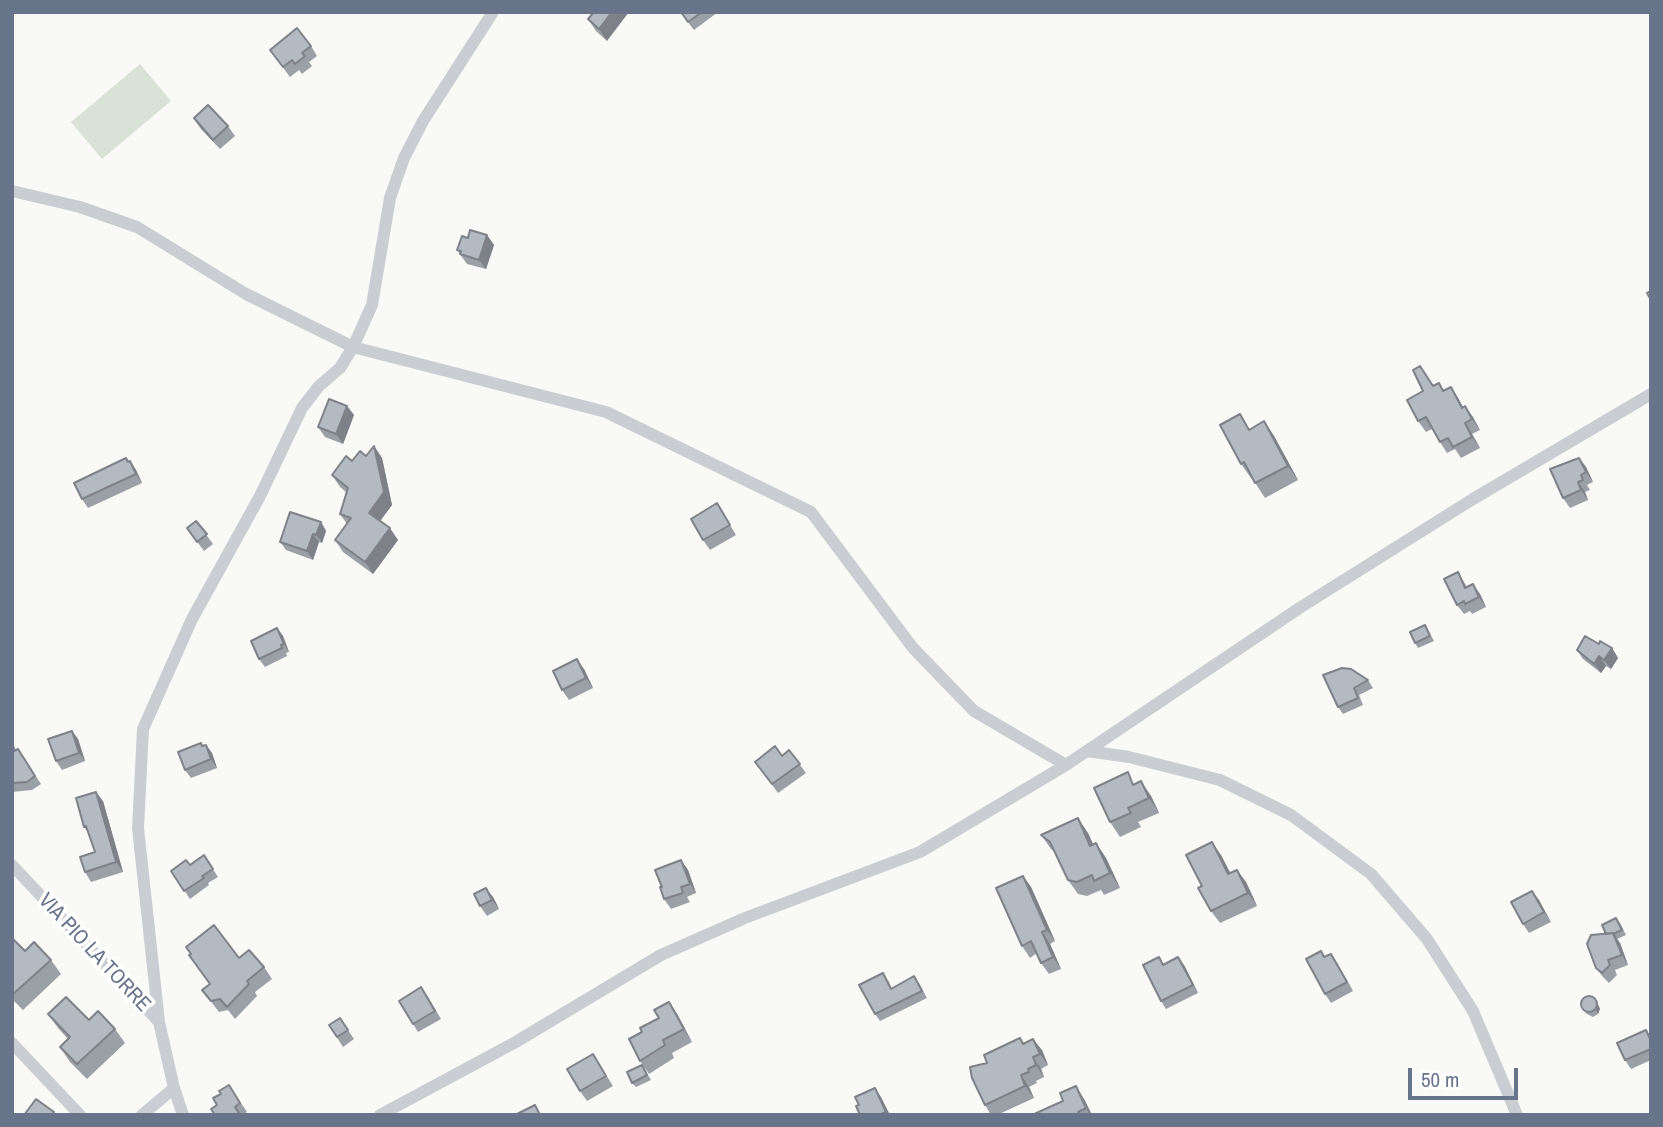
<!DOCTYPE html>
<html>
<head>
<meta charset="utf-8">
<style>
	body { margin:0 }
	#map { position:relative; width:1663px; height:1127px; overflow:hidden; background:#f9faf8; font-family:"Archivo Narrow",sans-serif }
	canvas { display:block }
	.frame { position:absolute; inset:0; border:14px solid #67748a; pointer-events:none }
	.scale { position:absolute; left:1408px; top:1068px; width:110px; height:32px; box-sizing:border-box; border:4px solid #67748a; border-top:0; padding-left:9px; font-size:21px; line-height:24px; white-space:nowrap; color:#67748a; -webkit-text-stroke:5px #fff; paint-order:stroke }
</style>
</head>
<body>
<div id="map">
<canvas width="1663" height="1127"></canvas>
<div class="frame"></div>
<div class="scale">50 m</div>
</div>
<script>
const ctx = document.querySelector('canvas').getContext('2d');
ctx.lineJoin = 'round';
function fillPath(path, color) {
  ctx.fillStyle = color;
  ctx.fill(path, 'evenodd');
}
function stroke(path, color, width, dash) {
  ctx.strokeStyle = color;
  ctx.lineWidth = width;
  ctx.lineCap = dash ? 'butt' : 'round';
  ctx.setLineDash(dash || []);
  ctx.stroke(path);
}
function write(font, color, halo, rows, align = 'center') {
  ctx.font = font + ' "Archivo Narrow",sans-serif';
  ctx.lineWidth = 7;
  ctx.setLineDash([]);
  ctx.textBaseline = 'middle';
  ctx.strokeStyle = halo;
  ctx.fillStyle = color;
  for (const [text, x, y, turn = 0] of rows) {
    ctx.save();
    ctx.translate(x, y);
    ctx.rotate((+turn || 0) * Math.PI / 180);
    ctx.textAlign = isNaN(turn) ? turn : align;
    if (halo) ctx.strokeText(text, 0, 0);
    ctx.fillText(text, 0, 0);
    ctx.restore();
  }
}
const green = new Path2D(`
	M 140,64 L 171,101 L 102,159 L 71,122 Z`);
const minor = new Path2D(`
	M 12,191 L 80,207 L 137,227 L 246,294 L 353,347 L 606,412 L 811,512 L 913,648 L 974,711 L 1066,765 L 1301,607 L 1473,499 L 1651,394
	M 1087,751 L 1129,757 L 1220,780 L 1291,815 L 1371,874 L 1427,939 L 1473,1011 L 1517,1115
	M 12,865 L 159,1022
	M 12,1043 L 80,1115
	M 142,1115 L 174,1088
	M 183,1115 L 174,1088 L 159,1022 L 138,828 L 143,729 L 192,619 L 260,496 L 302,408 L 319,386 L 340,368 L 353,347 L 372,305 L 390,198 L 404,158 L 423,121 L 493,12
	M 380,1115 L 514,1043 L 661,955 L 745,918 L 920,852 L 1066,765`);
const wall = new Path2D(`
	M 594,12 L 607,41 L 596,31 L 588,19 Z
	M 680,12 L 718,12 L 694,30 Z
	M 311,46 L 317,56 L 309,62 L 312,66 L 302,74 L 299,70 L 290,77 L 270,50 Z
	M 194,118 L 228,126 L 235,136 L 220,149 L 200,128 Z
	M 487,235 L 494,245 L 486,269 L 467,264 L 457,250 L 468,238 Z
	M 1439,383 L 1444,391 L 1458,398 L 1463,407 L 1465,406 L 1480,430 L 1472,434 L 1480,448 L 1461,458 L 1455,449 L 1447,453 L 1440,442 L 1432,429 L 1426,432 L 1418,421 L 1434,386 Z
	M 347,406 L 354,415 L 343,444 L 325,437 L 318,427 Z
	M 1264,421 L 1274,436 L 1298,480 L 1265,498 L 1252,478 L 1251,478 L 1241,464 L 1251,429 Z
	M 374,446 L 382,458 L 392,505 L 380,521 L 398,540 L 373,574 L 343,552 L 335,540 L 347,524 L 340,514 L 346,492 L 340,487 L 332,475 L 352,461 L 366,456 Z
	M 1579,458 L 1586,467 L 1593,482 L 1587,485 L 1590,490 L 1585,492 L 1588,500 L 1570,508 L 1563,498 Z
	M 130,461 L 136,470 L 142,483 L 88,508 L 82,499 Z
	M 717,503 L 736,535 L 710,550 L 703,540 Z
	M 196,521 L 213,544 L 204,551 L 187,528 Z
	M 321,522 L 326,531 L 322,543 L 319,542 L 313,560 L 286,550 L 280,542 Z
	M 1458,572 L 1467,587 L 1480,594 L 1486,607 L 1472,614 L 1470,611 L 1464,614 L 1457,605 Z
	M 277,628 L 283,636 L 289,652 L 286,653 L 287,656 L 265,667 L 259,659 Z
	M 1428,630 L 1434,641 L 1418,648 L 1415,643 Z
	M 1599,644 L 1612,648 L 1618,658 L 1611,669 L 1606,666 L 1601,673 L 1583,659 L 1577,650 Z
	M 584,669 L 593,688 L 569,700 L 562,690 Z
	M 1323,675 L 1368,680 L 1373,688 L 1359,695 L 1363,705 L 1343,714 L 1338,707 Z
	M 72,731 L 78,739 L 85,761 L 62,770 L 56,761 Z
	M 12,741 L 16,750 L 18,749 L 41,784 L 32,790 L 12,792 Z
	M 201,743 L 203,746 L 206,745 L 212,753 L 217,768 L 191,778 L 185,770 Z
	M 789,750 L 806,773 L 778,793 L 755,762 L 782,756 Z
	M 1136,784 L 1151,796 L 1159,813 L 1138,822 L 1141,827 L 1120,837 L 1110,822 Z
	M 103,801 L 123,872 L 91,882 L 85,872 L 95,852 L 89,834 L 84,827 Z
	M 1088,833 L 1093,844 L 1096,843 L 1106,858 L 1120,888 L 1104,895 L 1101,890 L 1087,896 L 1078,894 L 1068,880 L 1055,852 L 1051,849 L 1041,835 Z
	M 204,855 L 218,877 L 208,883 L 209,885 L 190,899 L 171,871 L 190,865 Z
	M 1221,855 L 1230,873 L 1237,870 L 1246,882 L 1257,906 L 1220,923 L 1211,911 Z
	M 681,860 L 688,870 L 696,893 L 687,897 L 690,902 L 671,909 L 664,899 L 662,887 Z
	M 1023,876 L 1031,887 L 1055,941 L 1050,944 L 1061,969 L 1049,974 L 1041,963 L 1037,953 L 1030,958 L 1022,946 Z
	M 1532,891 L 1551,922 L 1529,933 L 1523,924 Z
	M 493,897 L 499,909 L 487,916 L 480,906 Z
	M 1620,923 L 1626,935 L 1617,939 L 1620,943 L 1628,965 L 1615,970 L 1617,975 L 1609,983 L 1603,977 L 1596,968 L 1606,934 Z
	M 12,938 L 25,951 L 51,960 L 61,974 L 23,1010 L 12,999 Z
	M 1321,951 L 1325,957 L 1331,954 L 1353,991 L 1331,1003 L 1325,994 Z
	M 239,958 L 264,967 L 272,979 L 255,992 L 257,996 L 235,1019 L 228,1010 L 219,1012 L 202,990 Z
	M 1164,964 L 1184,965 L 1198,993 L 1166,1009 L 1161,1001 Z
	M 888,980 L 892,989 L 919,983 L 927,998 L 880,1021 L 875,1014 Z
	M 427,995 L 441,1019 L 418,1032 L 413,1024 Z
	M 1595,998 L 1600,1009 L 1598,1014 L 1593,1017 L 1587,1014 L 1583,1010 Z
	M 48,1014 L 89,1020 L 115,1029 L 125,1043 L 87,1079 L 70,1062 L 60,1047 L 68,1039 L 58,1028 Z
	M 677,1014 L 692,1042 L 672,1053 L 674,1058 L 649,1074 L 640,1061 Z
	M 340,1018 L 354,1039 L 343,1047 L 329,1025 Z
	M 1646,1030 L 1651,1037 L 1651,1060 L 1631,1069 L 1625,1060 Z
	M 1024,1043 L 1042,1050 L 1048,1065 L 1041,1069 L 1044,1077 L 1036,1081 L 1037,1083 L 1029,1087 L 1034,1098 L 997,1115 L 991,1115 L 985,1105 L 987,1063 Z
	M 593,1054 L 613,1086 L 587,1101 L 580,1091 Z
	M 645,1070 L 651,1080 L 636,1087 L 632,1083 Z
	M 235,1094 L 247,1112 L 243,1115 L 215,1115 Z
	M 1084,1099 L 1092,1115 L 1032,1115 Z`);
const shadedWall = new Path2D(`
	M 612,12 L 629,12 L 607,41 L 599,29 Z
	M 487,235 L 494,245 L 486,269 L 479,260 Z
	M 1451,387 L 1458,398 L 1469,419 L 1462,408 Z
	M 347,406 L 354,415 L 343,444 L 336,434 Z
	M 1465,406 L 1473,417 L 1480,430 L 1472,419 Z
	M 1264,421 L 1274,436 L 1298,480 L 1288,466 Z
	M 1465,423 L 1472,434 L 1480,448 L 1472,437 Z
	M 374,446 L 382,458 L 392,505 L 377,525 L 369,513 Z
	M 1579,458 L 1586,467 L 1593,482 L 1586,472 Z
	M 130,461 L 136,470 L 142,483 L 136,474 Z
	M 1578,482 L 1585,492 L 1588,500 L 1581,490 Z
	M 321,522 L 326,531 L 322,543 L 316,535 Z
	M 390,528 L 398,540 L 373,574 L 365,562 Z
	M 313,534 L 319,542 L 313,560 L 307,551 Z
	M 1473,584 L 1480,594 L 1486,607 L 1479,597 Z
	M 277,628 L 283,636 L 289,652 L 284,644 Z
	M 1612,648 L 1618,658 L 1611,669 L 1604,660 Z
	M 1599,656 L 1606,666 L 1601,673 L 1594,664 Z
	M 577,659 L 584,669 L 593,688 L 586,678 Z
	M 72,731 L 78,739 L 85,761 L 79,753 Z
	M 206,745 L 212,753 L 217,768 L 211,759 Z
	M 1141,781 L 1151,796 L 1159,813 L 1149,798 Z
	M 96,792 L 103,801 L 123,872 L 116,862 Z
	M 1078,818 L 1088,833 L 1100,860 L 1090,846 Z
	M 1212,842 L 1221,855 L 1237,886 L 1228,874 Z
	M 1096,843 L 1106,858 L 1120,888 L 1110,873 Z
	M 681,860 L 688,870 L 696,893 L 690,884 Z
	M 1237,870 L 1246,882 L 1257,906 L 1248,893 Z
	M 1023,876 L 1031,887 L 1055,941 L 1047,930 Z
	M 486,888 L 493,897 L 499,909 L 492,900 Z
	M 1532,891 L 1539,900 L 1551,922 L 1544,912 Z
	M 1042,932 L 1050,944 L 1061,969 L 1053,957 Z
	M 1613,933 L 1620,943 L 1628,965 L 1622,955 Z
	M 1331,954 L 1337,963 L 1353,991 L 1347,982 Z
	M 1178,957 L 1184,965 L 1198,993 L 1193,985 Z
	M 1595,998 L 1600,1009 L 1598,1014 L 1595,1009 Z
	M 669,1002 L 677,1014 L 692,1042 L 684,1029 Z
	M 1033,1039 L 1042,1050 L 1048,1065 L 1040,1054 Z
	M 1033,1057 L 1041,1069 L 1044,1077 L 1036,1065 Z
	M 1021,1075 L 1029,1087 L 1034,1098 L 1025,1086 Z
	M 1076,1086 L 1084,1099 L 1092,1115 L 1090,1115 L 1086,1108 Z
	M 875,1088 L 881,1097 L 890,1115 L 888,1115 L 886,1112 Z`);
const building = new Path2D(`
	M 594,12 L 612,12 L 599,29 L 588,19 Z
	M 681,12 L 702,12 L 688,22 Z
	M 297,28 L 311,46 L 302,53 L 305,56 L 295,64 L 292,60 L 283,67 L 270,50 Z
	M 208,105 L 228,126 L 213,140 L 194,118 Z
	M 470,230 L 487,235 L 479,260 L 460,254 L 461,251 L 457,250 L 462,236 L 468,238 Z
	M 1651,291 L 1651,300 L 1647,293 Z
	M 1420,366 L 1433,386 L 1439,383 L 1443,391 L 1451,387 L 1462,408 L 1465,406 L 1472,419 L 1465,423 L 1472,437 L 1453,447 L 1448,438 L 1440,442 L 1426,417 L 1418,421 L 1407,400 L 1423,391 L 1413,370 Z
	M 329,399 L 347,406 L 336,434 L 318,427 Z
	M 1240,414 L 1249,430 L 1264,421 L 1288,466 L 1255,483 L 1244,462 L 1241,464 L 1220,425 Z
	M 374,446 L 384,492 L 369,513 L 390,528 L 365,562 L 335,540 L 351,518 L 340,514 L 348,488 L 332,475 L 346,456 L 352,461 L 360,451 L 366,456 Z
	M 126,458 L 128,462 L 130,461 L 136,474 L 82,499 L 74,483 Z
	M 1579,458 L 1586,472 L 1581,475 L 1583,480 L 1578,482 L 1581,490 L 1563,498 L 1550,469 Z
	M 717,503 L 730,525 L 703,540 L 691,519 Z
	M 290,512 L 321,522 L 316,535 L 313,534 L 307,551 L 280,542 Z
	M 196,521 L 207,534 L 197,542 L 187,528 Z
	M 1458,572 L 1465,588 L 1473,584 L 1479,597 L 1465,604 L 1464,601 L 1457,605 L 1444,579 Z
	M 1425,625 L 1430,636 L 1415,643 L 1410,632 Z
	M 277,628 L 284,644 L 281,645 L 282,648 L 259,659 L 251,641 Z
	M 1585,636 L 1599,644 L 1600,641 L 1612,648 L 1604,660 L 1599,656 L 1594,664 L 1577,650 Z
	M 577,659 L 586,678 L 562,690 L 553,671 Z
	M 1342,668 L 1351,669 L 1368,680 L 1354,688 L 1358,698 L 1338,707 L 1323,675 Z
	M 72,731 L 79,753 L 56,761 L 48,739 Z
	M 201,743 L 202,746 L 206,745 L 211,759 L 185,770 L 178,752 Z
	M 12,746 L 14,751 L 18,749 L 35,776 L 27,782 L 12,783 Z
	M 775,746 L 782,756 L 789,750 L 800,764 L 772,784 L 755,762 Z
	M 1128,772 L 1133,785 L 1141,781 L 1149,798 L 1128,808 L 1131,813 L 1110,822 L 1094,788 Z
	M 96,792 L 116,862 L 85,872 L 80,857 L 95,852 L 86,826 L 84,827 L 76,798 Z
	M 1078,818 L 1090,846 L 1096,843 L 1110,873 L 1094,881 L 1092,875 L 1077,882 L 1068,880 L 1050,842 L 1041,835 Z
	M 1212,842 L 1228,874 L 1237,870 L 1248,893 L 1211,911 L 1198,888 L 1202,886 L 1186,855 Z
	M 204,855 L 213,869 L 202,876 L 204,878 L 184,891 L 171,871 L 186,860 L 190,865 Z
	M 681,860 L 690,884 L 681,887 L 683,893 L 664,899 L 660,887 L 662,887 L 655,870 Z
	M 1023,876 L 1047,930 L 1042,932 L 1053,957 L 1041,963 L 1031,941 L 1022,946 L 996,888 Z
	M 486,888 L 492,900 L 480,906 L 474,894 Z
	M 1532,891 L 1544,912 L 1523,924 L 1511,902 Z
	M 1616,918 L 1622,930 L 1613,934 L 1613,933 L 1606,934 L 1602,925 Z
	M 214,925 L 239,958 L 249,950 L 264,967 L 247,981 L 249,984 L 227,1007 L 220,999 L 211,1001 L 202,990 L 210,984 L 189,955 L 191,954 L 186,947 Z
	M 1613,933 L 1622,955 L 1608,960 L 1610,965 L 1602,973 L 1596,968 L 1587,944 L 1591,935 Z
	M 12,938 L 25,951 L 34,942 L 51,960 L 12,995 Z
	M 1321,951 L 1324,957 L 1331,954 L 1347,982 L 1325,994 L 1306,959 Z
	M 1159,957 L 1163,965 L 1178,957 L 1193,985 L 1161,1001 L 1143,965 Z
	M 883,973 L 891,989 L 914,976 L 922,991 L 875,1014 L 859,985 Z
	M 421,987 L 435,1011 L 413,1024 L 399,1001 Z
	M1581 1004a8 8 0 1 1 16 0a8 8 0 1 1-16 0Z
	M 66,997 L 89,1020 L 98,1011 L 115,1029 L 77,1064 L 60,1047 L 70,1037 L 48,1014 Z
	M 669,1002 L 684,1029 L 663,1040 L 665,1045 L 640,1061 L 629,1039 L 642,1032 L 640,1028 L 659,1018 L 654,1010 Z
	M 340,1018 L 348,1030 L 337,1037 L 329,1025 Z
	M 1646,1030 L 1651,1041 L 1651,1049 L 1625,1060 L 1617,1043 Z
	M 1020,1038 L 1023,1044 L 1033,1039 L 1040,1054 L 1033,1057 L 1036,1065 L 1028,1069 L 1029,1072 L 1021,1075 L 1025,1086 L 985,1105 L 972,1078 L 970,1067 L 987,1063 L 984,1055 Z
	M 593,1054 L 606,1076 L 580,1091 L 567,1069 Z
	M 642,1065 L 647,1075 L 632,1083 L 627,1072 Z
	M 229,1085 L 240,1103 L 235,1107 L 240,1115 L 215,1115 L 211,1109 L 217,1105 L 213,1098 L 221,1094 L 219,1091 Z
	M 1076,1086 L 1086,1108 L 1078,1112 L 1080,1115 L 1032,1115 L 1063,1101 L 1060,1093 Z
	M 875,1088 L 886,1112 L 879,1115 L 860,1115 L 856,1106 L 859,1105 L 855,1097 Z
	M 36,1099 L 54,1112 L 52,1115 L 24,1115 Z
	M 535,1105 L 540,1115 L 515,1115 Z`);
const streetNames = [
	["VIA PIO LA TORRE",94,953,47]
];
fillPath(green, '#dae2d8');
stroke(minor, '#cacdd1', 12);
fillPath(wall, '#9ba0a7');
fillPath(shadedWall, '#7e8288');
fillPath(building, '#b4bac2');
stroke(building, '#7e8288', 2);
write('21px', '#67748a', '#fff', streetNames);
</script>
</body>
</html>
